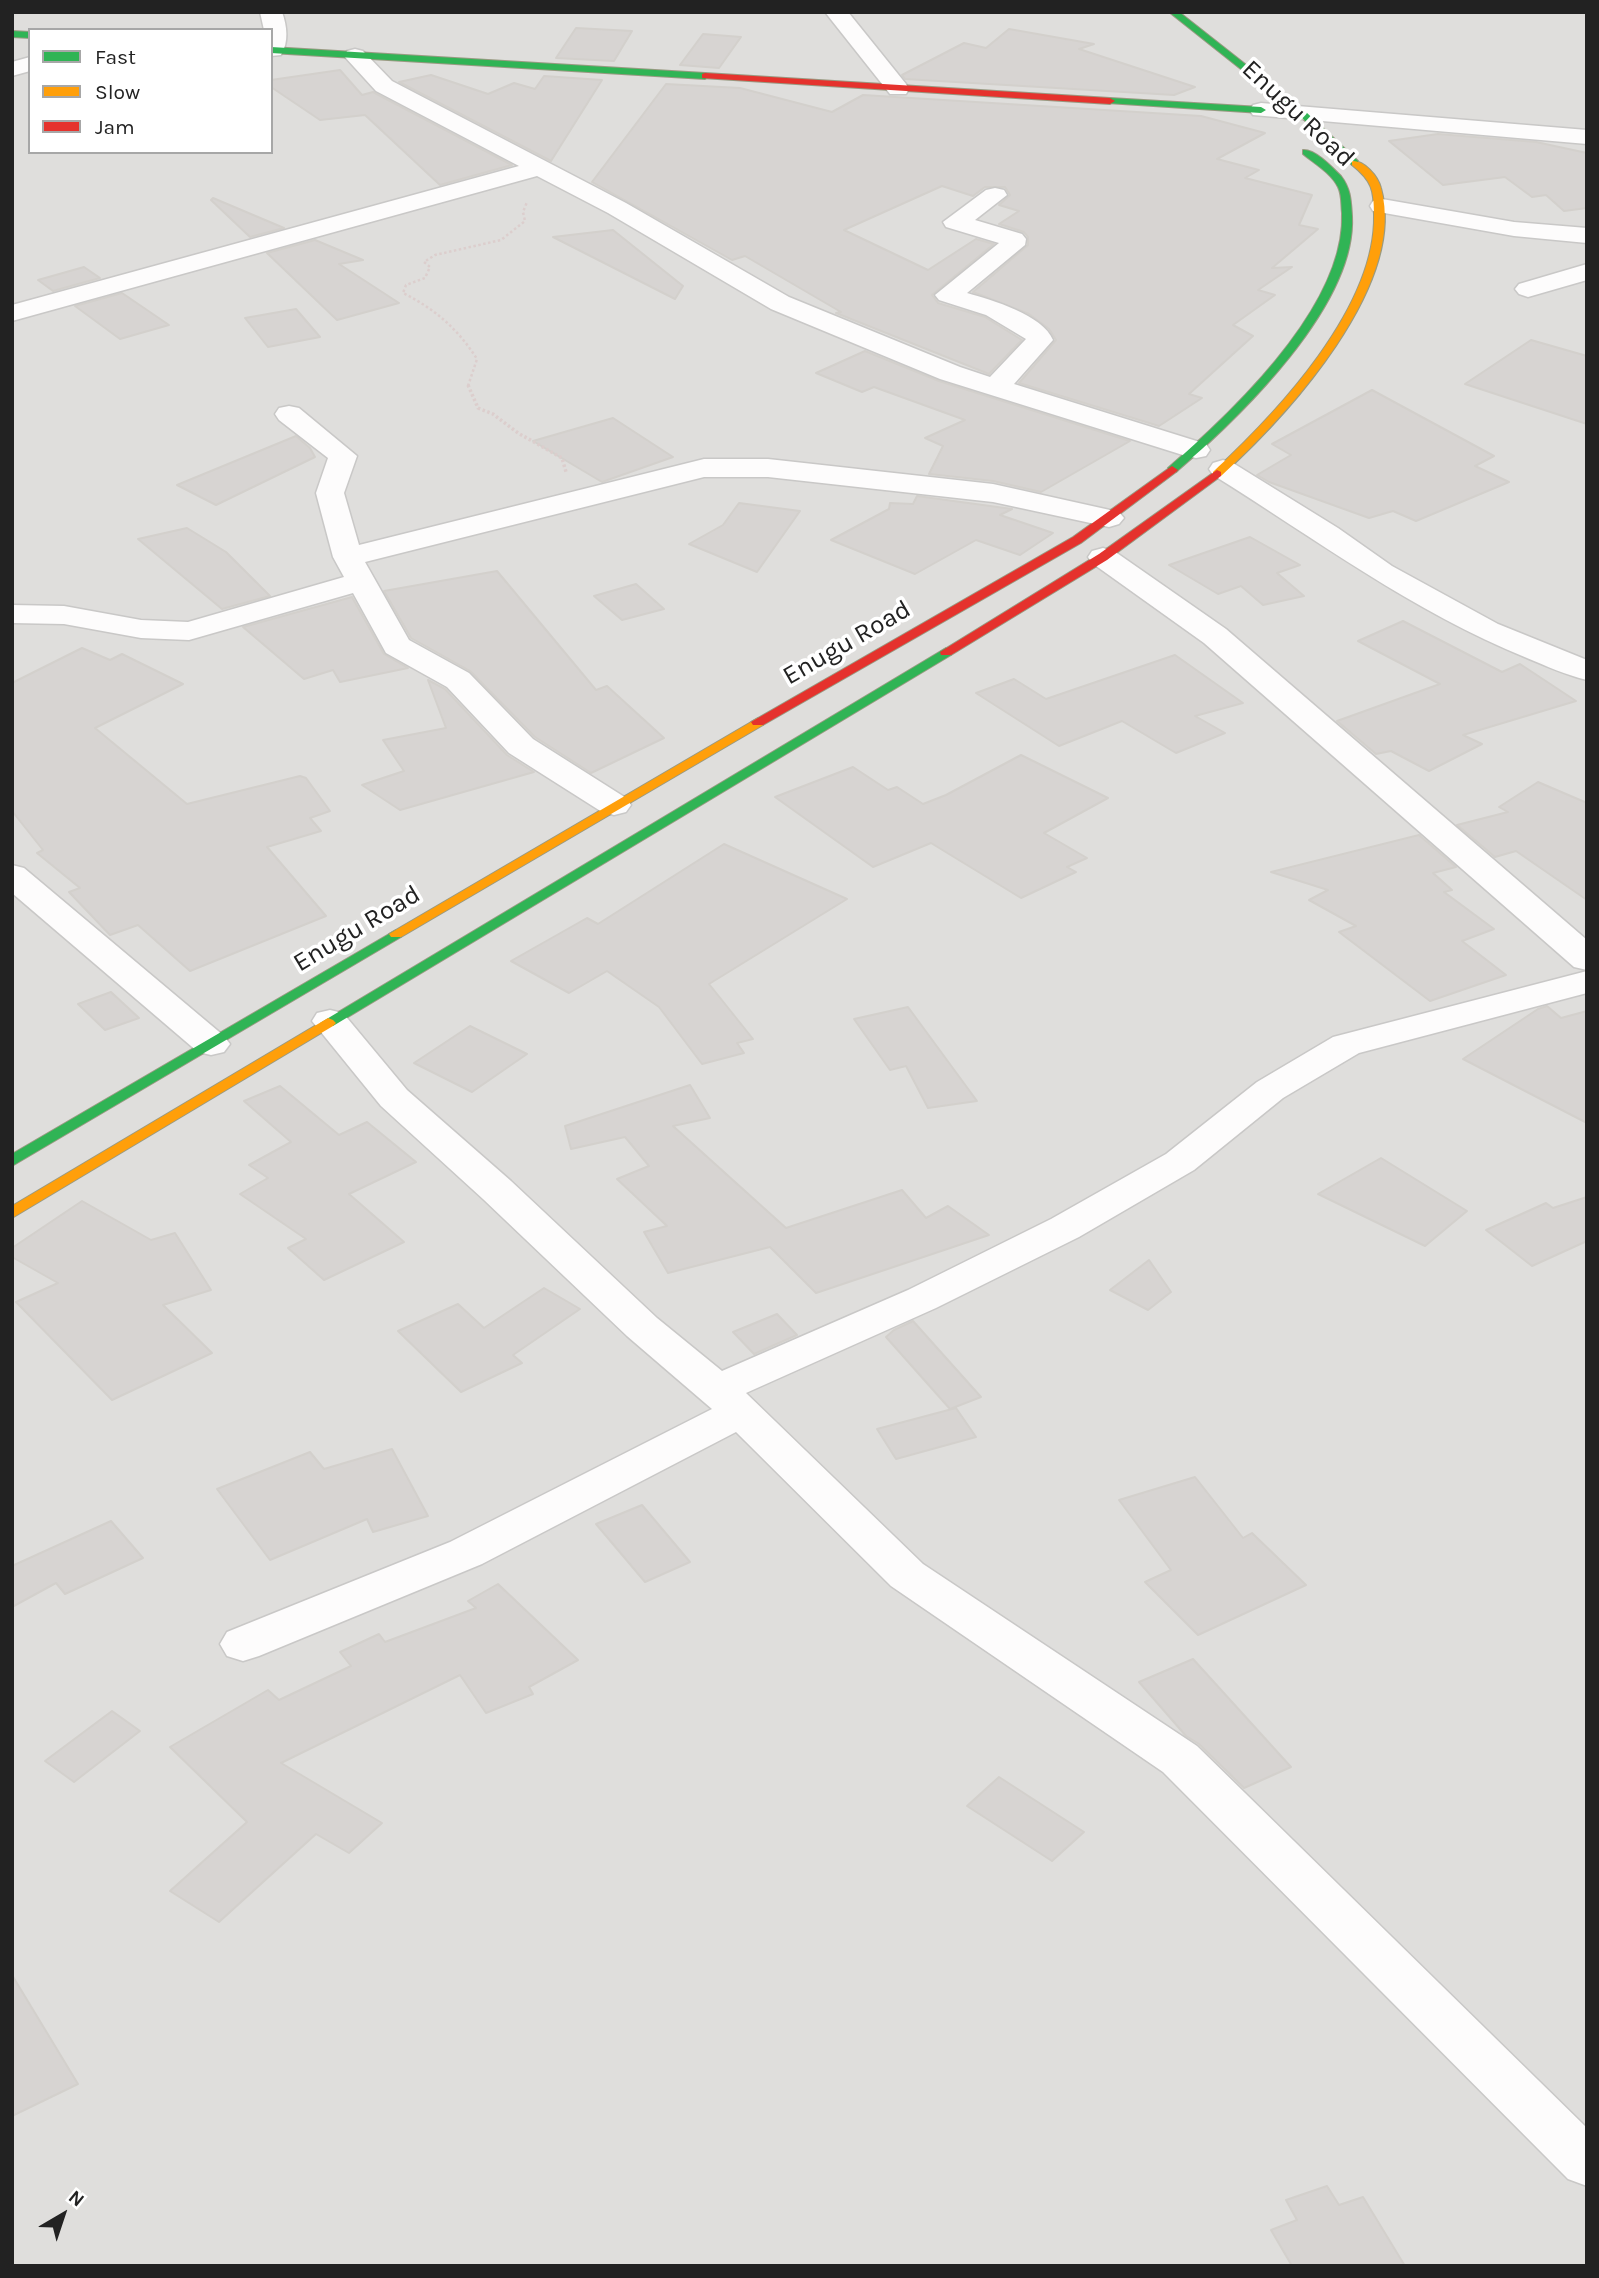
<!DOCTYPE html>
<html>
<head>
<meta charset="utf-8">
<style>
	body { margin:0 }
	#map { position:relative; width:1599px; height:2278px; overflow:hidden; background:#f0eeeb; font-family:Karla,sans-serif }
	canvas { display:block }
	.frame { position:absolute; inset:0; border:14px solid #222; pointer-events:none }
	.legend { position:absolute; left:28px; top:28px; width:245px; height:126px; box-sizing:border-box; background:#fff; border:2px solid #a7a7a7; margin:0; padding:9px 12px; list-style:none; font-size:21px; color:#222 }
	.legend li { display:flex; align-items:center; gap:14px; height:35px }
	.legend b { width:35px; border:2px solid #a7a7a7 }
	.north { position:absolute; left:28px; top:2180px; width:70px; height:70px; -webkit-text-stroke:5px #fff; paint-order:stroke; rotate:39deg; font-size:19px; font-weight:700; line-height:28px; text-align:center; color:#222 }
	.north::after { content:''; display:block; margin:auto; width:24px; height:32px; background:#222; clip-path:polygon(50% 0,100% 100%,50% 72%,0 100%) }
</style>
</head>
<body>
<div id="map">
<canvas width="1599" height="2278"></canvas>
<div class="frame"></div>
<ul class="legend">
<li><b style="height:9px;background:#30b455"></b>Fast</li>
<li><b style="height:9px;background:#ff9f0a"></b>Slow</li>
<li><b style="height:9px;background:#e5322d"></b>Jam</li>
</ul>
<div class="north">N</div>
</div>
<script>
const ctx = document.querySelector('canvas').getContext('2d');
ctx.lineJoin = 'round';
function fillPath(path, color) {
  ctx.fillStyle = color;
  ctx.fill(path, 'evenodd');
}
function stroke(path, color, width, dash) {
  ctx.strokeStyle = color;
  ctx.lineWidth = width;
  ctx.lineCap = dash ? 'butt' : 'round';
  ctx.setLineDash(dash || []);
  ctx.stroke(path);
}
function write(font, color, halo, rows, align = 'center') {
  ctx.font = font + ' Karla,sans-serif';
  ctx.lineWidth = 7;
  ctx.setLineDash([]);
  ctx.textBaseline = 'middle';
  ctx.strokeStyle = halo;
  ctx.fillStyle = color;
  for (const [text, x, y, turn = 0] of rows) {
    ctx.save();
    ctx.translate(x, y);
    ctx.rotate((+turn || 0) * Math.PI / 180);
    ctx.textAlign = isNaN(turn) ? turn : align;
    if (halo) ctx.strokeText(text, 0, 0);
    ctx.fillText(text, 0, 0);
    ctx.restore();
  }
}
const residential = new Path2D(`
	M 12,12 L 1587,12 L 1587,2266 L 12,2266 ZM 30,30 L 271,30 L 271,152 L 30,152 Z`);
const building = new Path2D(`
	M 576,28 L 632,31 L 614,61 L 556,58 Z
	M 1009,29 L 1094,44 L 1079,49 L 1195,87 L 1174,95 L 905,79 L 902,75 L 964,43 L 986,48 Z
	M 703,34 L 741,37 L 719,68 L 680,65 Z
	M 340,70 L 362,95 L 373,92 L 512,165 L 440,185 L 365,115 L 320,120 L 271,87 L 271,80 Z
	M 431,75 L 488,94 L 514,83 L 535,89 L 544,76 L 602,80 L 551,161 L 399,82 Z
	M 666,84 L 740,88 L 832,112 L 863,95 L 1201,116 L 1265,133 L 1217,159 L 1259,170 L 1245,178 L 1312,195 L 1299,225 L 1318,229 L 1272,268 L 1292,267 L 1258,290 L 1275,295 L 1233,325 L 1253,336 L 1189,394 L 1202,398 L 1159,426 L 1019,383 L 1056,340 L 1049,329 L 1029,314 L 973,292 L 1028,245 L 1028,237 L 1024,232 L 999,224 L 1019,211 L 999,205 L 1010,195 L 1005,187 L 985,187 L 973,196 L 942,186 L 844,230 L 928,270 L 976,239 L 994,244 L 932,295 L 938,303 L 985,317 L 1022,340 L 989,374 L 836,313 L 841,312 L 745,256 L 732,260 L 592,182 Z
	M 1438,134 L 1536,142 L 1587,153 L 1587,208 L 1564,211 L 1546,195 L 1532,197 L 1505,177 L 1443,185 L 1389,141 Z
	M 213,198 L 284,228 L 250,237 L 211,200 Z
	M 613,230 L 683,286 L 675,299 L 553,237 Z
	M 315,240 L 363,260 L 339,264 L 399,303 L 337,320 L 267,253 Z
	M 84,267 L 100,278 L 53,291 L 38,280 Z
	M 122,293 L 169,325 L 120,339 L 75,306 Z
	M 296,309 L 320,337 L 268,347 L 245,318 Z
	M 1531,340 L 1587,356 L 1587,424 L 1465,384 Z
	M 865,351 L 939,381 L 1130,441 L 1041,492 L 993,481 L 929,474 L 943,446 L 925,438 L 965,420 L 874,387 L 862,392 L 816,373 Z
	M 1372,390 L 1494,456 L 1475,466 L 1509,482 L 1416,521 L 1393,511 L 1369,518 L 1269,482 L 1257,475 L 1291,455 L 1272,444 Z
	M 613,418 L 673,457 L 602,482 L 533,441 Z
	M 296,436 L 310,448 L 315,457 L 216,505 L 177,485 Z
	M 917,496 L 1012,509 L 1000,515 L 1053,533 L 1020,555 L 976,540 L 915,574 L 831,540 L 889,509 L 890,503 L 913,504 Z
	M 739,503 L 800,511 L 757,572 L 689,544 L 723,525 Z
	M 187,528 L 226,552 L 270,596 L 222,609 L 138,539 Z
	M 1250,537 L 1300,565 L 1277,573 L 1304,596 L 1263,605 L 1241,586 L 1218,594 L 1169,565 Z
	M 497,571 L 596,690 L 607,686 L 664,738 L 591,773 L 535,737 L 470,671 L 411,638 L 384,591 Z
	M 636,584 L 664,609 L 622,620 L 594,596 Z
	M 352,597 L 384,654 L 408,668 L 340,682 L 333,670 L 304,679 L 243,627 Z
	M 1403,621 L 1502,672 L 1520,664 L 1576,701 L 1463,735 L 1482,744 L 1429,771 L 1391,751 L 1376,754 L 1337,721 L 1440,684 L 1358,641 Z
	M 82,648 L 110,660 L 122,654 L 183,684 L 95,728 L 187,804 L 300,776 L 306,778 L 330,811 L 310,818 L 321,831 L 267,847 L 326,916 L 190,971 L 138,925 L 110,935 L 69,892 L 80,888 L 37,853 L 43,850 L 12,811 L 12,683 Z
	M 1175,655 L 1243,703 L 1195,716 L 1225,733 L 1176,753 L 1122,721 L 1059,746 L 976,693 L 1014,679 L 1046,699 Z
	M 428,680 L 445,689 L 507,755 L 534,772 L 400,810 L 362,785 L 404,771 L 383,740 L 446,728 Z
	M 1021,755 L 1108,798 L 1044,833 L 1087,858 L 1067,867 L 1076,872 L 1021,898 L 931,843 L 873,867 L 775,797 L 853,767 L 888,790 L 897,787 L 923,804 L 946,795 Z
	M 1538,782 L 1587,803 L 1587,900 L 1516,851 L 1495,857 L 1457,825 L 1508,812 L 1499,807 Z
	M 1419,835 L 1456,867 L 1433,873 L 1452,890 L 1444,892 L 1494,929 L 1462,941 L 1506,975 L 1430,1001 L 1339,932 L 1356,926 L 1309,900 L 1328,890 L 1271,872 Z
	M 724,844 L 847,899 L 709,984 L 753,1039 L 737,1043 L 744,1053 L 702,1064 L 659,1007 L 607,971 L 569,993 L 511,961 L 587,918 L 598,924 Z
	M 111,992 L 139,1018 L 105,1030 L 78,1004 Z
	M 1547,1006 L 1561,1018 L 1587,1011 L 1587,1123 L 1463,1059 L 1538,1009 Z
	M 908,1007 L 977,1101 L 928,1108 L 906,1066 L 890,1070 L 854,1019 Z
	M 470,1026 L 527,1054 L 472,1092 L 414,1063 Z
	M 690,1085 L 710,1118 L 673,1126 L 786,1228 L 902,1190 L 926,1218 L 948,1206 L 989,1235 L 816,1293 L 770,1247 L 668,1273 L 644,1232 L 667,1226 L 617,1179 L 649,1166 L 625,1137 L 571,1149 L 565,1126 Z
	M 280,1086 L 339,1135 L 367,1122 L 416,1162 L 349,1194 L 404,1242 L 324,1280 L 288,1248 L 306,1239 L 240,1194 L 268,1178 L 249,1165 L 291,1142 L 244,1101 Z
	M 1381,1158 L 1467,1211 L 1425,1246 L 1318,1194 Z
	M 1587,1197 L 1587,1241 L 1532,1266 L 1486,1230 L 1546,1203 L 1553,1208 Z
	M 82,1201 L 151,1240 L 175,1233 L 211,1290 L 163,1305 L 212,1353 L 112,1400 L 16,1302 L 58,1283 L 12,1257 L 12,1248 Z
	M 1149,1260 L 1171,1292 L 1148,1310 L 1110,1290 Z
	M 544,1288 L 580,1309 L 513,1355 L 522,1363 L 461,1392 L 398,1331 L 458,1304 L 484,1328 Z
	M 777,1314 L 797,1335 L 754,1354 L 733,1332 Z
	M 913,1321 L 981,1397 L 950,1409 L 886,1337 L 894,1330 Z
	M 956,1408 L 976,1437 L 896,1459 L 877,1429 Z
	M 392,1449 L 428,1516 L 373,1532 L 367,1519 L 270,1560 L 217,1489 L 310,1452 L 324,1469 Z
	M 1195,1477 L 1243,1538 L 1252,1533 L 1306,1585 L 1198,1635 L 1145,1582 L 1171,1570 L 1119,1500 Z
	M 642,1505 L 690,1562 L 645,1582 L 596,1524 Z
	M 111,1521 L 143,1558 L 65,1594 L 56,1583 L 12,1607 L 12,1566 Z
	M 498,1584 L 578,1660 L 529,1687 L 533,1694 L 486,1713 L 460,1675 L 281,1763 L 382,1823 L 349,1853 L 316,1834 L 219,1922 L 170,1891 L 247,1822 L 170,1747 L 268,1690 L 279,1700 L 351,1666 L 340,1652 L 379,1634 L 385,1642 L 476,1608 L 468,1601 Z
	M 1193,1659 L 1291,1767 L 1244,1788 L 1199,1744 L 1186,1736 L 1139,1682 Z
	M 112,1711 L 140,1731 L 74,1782 L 45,1761 Z
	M 999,1777 L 1084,1832 L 1052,1861 L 967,1806 Z
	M 12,1975 L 78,2084 L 12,2116 Z
	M 1327,2186 L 1339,2205 L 1363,2197 L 1405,2266 L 1292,2266 L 1271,2230 L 1297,2220 L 1286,2200 Z`);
const pathFar1 = new Path2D(`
	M 468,386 L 477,359 C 458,329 435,309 403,293 L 406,285 L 425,278 L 430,267 L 424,262 L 435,255 L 501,240 L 525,221 L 523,212 L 527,202`);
const path = new Path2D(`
	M 468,385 L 478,408 L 493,414 L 518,433 L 562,458 L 566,472`);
const street = new Path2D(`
	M 260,12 L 282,12 C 287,26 289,42 281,55 L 271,56 L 271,30 L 264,30 Z
	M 825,12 L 848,12 L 906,84 L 909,89 L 906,94 L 890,94 Z
	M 355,49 L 363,51 L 392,81 L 626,203 L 789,297 L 960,367 L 990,377 L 1026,339 L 986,315 L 939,300 L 935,295 L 999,243 L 946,227 L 943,222 L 986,190 L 995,188 L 1004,190 L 1007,195 L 975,220 L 1022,234 L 1026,239 L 1025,245 L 967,293 C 992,300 1043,315 1053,340 L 1014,384 L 1206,444 L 1210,450 L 1206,456 L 1196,458 L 1186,456 L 940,379 L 771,309 L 608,213 L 537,176 L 12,321 L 12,305 L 519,166 L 376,91 L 344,56 L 347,51 Z
	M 30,57 L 30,71 L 12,76 L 12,62 Z
	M 1261,103 L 1587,130 L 1587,144 L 1253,115 L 1249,110 L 1253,105 Z
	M 1382,199 L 1514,222 L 1587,228 L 1587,243 L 1514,236 L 1373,211 L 1370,206 L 1373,201 Z
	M 1587,264 L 1587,280 L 1528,297 L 1519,294 L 1515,289 L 1519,284 Z
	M 289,406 L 299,408 L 357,456 L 344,493 L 359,545 L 704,459 L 768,459 L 993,484 L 1119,512 L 1124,518 L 1119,524 L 1109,527 L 993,502 L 768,477 L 704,477 L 365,562 L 409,640 L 469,673 L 533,739 L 626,798 L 631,805 L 626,812 L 614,815 L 602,812 L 509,753 L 447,687 L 386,653 L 353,593 L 189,640 L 141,638 L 64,624 L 12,623 L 12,605 L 64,606 L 141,620 L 188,622 L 344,577 L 333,557 L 316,493 L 328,458 L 279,420 L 275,414 L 279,408 Z
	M 1223,460 L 1233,463 L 1338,528 L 1392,566 L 1498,624 L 1587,660 L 1587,680 C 1566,675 1546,666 1527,658 C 1413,612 1316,539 1213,475 L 1209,469 L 1213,463 Z
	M 1103,548 L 1114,551 L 1226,629 L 1587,940 L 1587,970 L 1574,967 L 1204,643 L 1092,563 L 1088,557 L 1092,551 Z
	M 12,865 L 24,868 L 224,1036 L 230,1044 L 224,1052 L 211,1055 L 198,1052 L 12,893 Z
	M 1587,971 L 1587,993 L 1359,1053 L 1283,1098 L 1194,1170 L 1079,1237 L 936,1308 L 746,1393 L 923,1564 L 1197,1746 L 1587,2128 L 1587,2186 L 1568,2179 L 1163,1772 L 891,1586 L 736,1432 L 482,1564 L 259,1656 L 243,1661 L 227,1656 L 220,1644 L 227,1632 L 450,1542 L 712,1409 L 627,1336 L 483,1199 L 381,1106 L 312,1021 L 317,1013 L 330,1010 L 343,1013 L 407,1090 L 511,1181 L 657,1318 L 722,1371 L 908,1290 L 1051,1219 L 1166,1154 L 1257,1082 L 1333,1037 Z`);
const fast = new Path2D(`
	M 1169,12 L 1179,12 L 1306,112 L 1358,161 L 1358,165 L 1352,165 L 1300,116 Z
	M 12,31 L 30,32 L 30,38 L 12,37 Z
	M 271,47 L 705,73 L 710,76 L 705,79 L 271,53 Z
	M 1110,98 L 1261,107 L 1266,110 L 1261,113 L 1107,103 L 1105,101 Z
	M 1303,150 C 1315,149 1332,167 1341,176 C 1351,189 1351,201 1352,216 C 1357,305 1239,418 1176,472 L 1168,472 L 1168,468 C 1233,412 1346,305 1342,213 C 1341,204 1342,195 1338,187 C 1331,173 1315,164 1303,154 Z
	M 946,648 L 951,649 L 951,655 L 333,1026 L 323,1026 L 320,1023 Z
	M 396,930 L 403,934 L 401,937 L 12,1166 L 12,1154 Z`);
const slow = new Path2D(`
	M 1352,161 C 1364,160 1378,176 1381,188 C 1408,285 1287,416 1221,476 L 1213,476 L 1213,472 C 1277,413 1376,308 1374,215 C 1374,190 1372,181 1352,165 Z
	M 758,718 L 765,722 L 763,725 L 401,937 L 391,937 L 389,934 Z
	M 328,1018 L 333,1020 L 336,1023 L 333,1026 L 12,1218 L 12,1206 Z`);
const jam = new Path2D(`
	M 705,73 L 1110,98 L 1115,101 L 1110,104 L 702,78 L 702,74 Z
	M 1172,466 L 1178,470 L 1176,472 L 1081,543 L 763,725 L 753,725 L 751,722 L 1073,537 Z
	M 1217,470 L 1221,472 L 1221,476 L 1107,560 L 951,655 L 941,655 L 940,652 L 1099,554 Z`);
const streetNames = [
	["Enugu Road",1298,114,43],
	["Enugu Road",847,643,-30],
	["Enugu Road",357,929,-31]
];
fillPath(residential, '#dfdedc');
fillPath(building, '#d7d4d2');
stroke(building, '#d3d0cc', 2);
stroke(street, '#c9c8c7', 3);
stroke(fast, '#999a82', 2);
stroke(slow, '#999a82', 2);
stroke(jam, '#999a82', 2);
stroke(pathFar1, '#dccecd', 2.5, [2.5, 2.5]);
stroke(path, '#dccecd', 3.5, [2.5, 2.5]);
fillPath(street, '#fdfcfc');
fillPath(fast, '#30b455');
fillPath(slow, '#ff9f0a');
fillPath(jam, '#e5322d');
write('26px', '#222', '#fff', streetNames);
</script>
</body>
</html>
